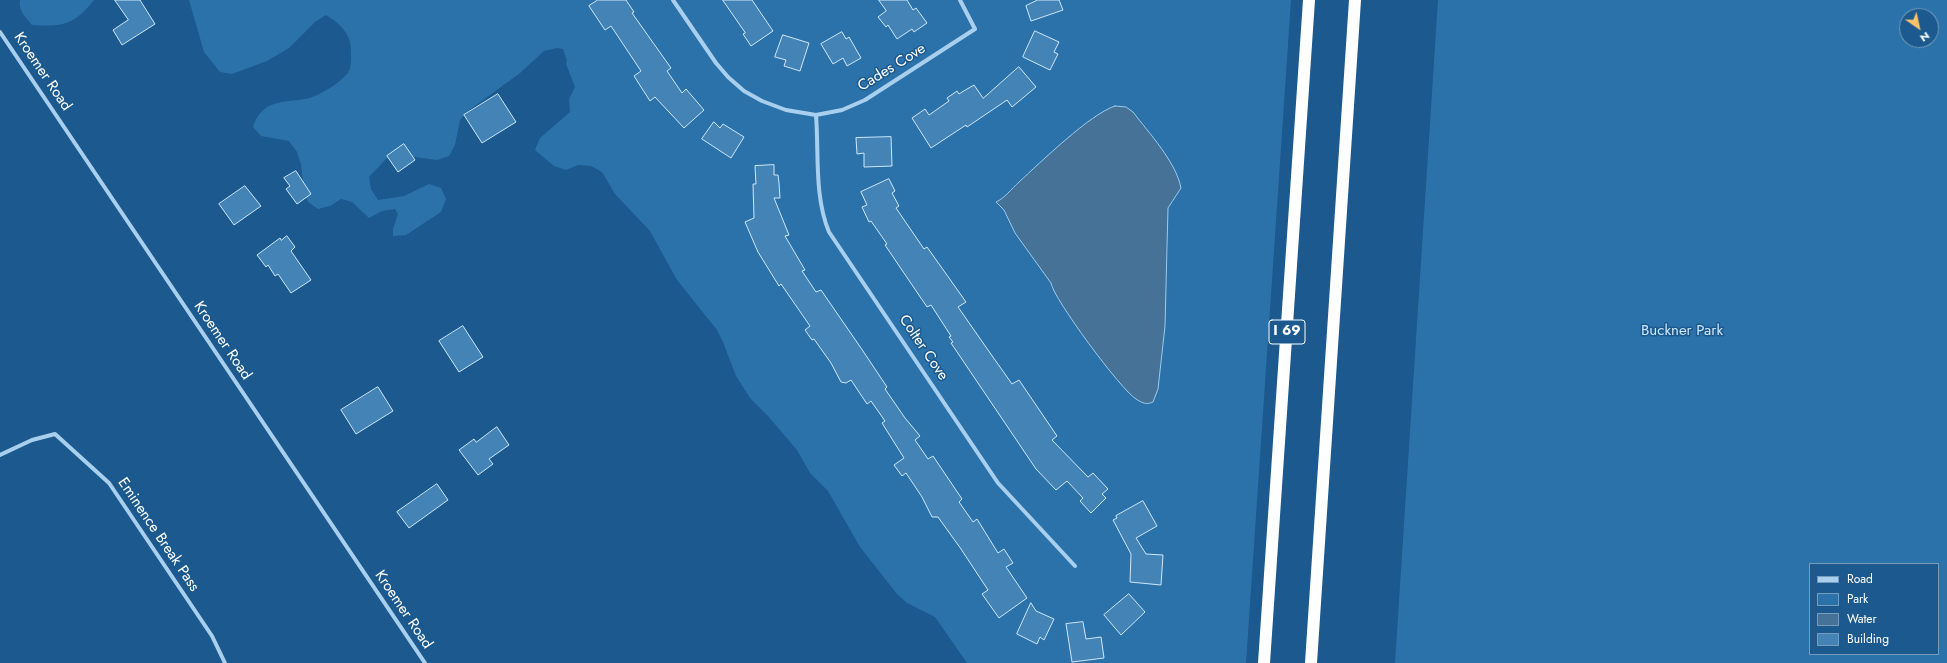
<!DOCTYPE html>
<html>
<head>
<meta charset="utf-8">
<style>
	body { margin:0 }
	#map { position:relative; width:1947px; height:663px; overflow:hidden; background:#1b598e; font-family:Jost,sans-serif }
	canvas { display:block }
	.legend { position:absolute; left:1809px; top:563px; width:130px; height:92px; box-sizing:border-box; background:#1b598e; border:1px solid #769bbb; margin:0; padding:5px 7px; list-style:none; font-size:12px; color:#fff }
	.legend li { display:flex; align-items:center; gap:8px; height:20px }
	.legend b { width:20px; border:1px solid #769bbb }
	.north { position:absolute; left:1899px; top:8px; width:40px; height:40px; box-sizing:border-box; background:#1b598e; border:1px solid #769bbb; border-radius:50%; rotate:146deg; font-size:11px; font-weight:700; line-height:16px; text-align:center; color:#fff }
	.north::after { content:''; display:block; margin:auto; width:14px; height:18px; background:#fec266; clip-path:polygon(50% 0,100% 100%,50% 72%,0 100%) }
</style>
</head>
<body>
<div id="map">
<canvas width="1947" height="663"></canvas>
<ul class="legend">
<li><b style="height:5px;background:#a9cfee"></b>Road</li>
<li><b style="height:11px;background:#2c72aa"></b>Park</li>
<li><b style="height:11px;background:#467298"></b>Water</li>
<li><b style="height:11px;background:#4483b6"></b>Building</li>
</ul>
<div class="north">N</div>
</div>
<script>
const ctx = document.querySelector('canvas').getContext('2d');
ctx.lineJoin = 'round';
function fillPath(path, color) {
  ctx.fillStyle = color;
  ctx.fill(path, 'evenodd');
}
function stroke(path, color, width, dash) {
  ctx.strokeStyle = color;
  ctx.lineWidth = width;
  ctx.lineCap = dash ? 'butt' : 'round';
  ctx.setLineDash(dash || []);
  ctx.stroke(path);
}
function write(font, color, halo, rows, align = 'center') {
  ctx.font = font + ' Jost,sans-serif';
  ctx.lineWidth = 3;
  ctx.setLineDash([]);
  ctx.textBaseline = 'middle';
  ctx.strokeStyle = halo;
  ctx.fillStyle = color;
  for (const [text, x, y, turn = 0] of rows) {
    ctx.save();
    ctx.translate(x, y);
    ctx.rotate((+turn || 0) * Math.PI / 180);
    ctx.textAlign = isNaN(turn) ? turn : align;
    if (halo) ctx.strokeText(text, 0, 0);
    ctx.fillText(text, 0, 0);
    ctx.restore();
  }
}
const green = new Path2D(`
	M 20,0 L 94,0 C 74,25 63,27 32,25 C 26,18 18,10 20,0 Z
	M 189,0 L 1291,0 L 1246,663 L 967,663 L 935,617 L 907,603 L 897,594 L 860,547 L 828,491 L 810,473 L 797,450 L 768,416 L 750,398 L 736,376 L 723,342 L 717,330 L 677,280 L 650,231 L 615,194 L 602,172 L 591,166 L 578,165 L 566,170 L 554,166 L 535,150 L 540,138 L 570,112 L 569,99 L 575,87 L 566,64 L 567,61 L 563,49 L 557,48 L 544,51 L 520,73 L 468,111 L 460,120 L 455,145 L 449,156 L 437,160 L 399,155 L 387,158 L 369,177 L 371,189 L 378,200 L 404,196 L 429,184 L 441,188 L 446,199 L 441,212 L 406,235 L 393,236 L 393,229 L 398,214 L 395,209 L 382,211 L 369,218 L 352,202 L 341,199 L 330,206 L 318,209 L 308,202 L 304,190 L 301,164 L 297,152 L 289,141 L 261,136 L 253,127 C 256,118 259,113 267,107 C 277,101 294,101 305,99 C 318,97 345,81 350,69 C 351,64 351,58 351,53 C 352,35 341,24 326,15 L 315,22 L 289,48 L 267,61 L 232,74 L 220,72 L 204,52 ZM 1115,106 L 1126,107 L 1133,112 C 1149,133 1176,162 1181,188 L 1168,208 L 1167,266 L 1161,365 L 1052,288 L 1051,283 L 1015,233 L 1004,210 L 997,204 L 1017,183 L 1076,132 Z
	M 1438,0 L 1947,0 L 1947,663 L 1395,663 ZM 1907,16 L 1931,16 L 1931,40 L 1907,40 ZM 1810,564 L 1938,564 L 1938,654 L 1810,654 Z`);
const water = new Path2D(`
	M 1115,106 L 1126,107 L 1133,112 C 1149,133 1176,162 1181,188 L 1168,208 L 1165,326 L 1158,389 L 1153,402 C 1147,405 1142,403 1136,399 C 1121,390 1053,298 1051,283 L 1015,233 L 1004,210 L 996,202 C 1005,198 1011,189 1019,182 C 1041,162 1090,114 1115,106 Z`);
const building = new Path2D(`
	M 115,0 L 140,0 L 155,24 L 122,45 L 113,30 L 128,20 Z
	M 598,0 L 626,0 L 634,12 L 632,13 L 671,68 L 667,71 L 682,93 L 686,89 L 704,110 L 684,128 L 655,97 L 650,101 L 634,76 L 641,71 L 611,26 L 605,30 L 589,6 Z
	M 723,0 L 752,0 L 773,31 L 751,46 L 743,34 L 745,33 Z
	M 879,0 L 907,0 L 913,10 L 916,8 L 927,23 L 914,32 L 912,29 L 897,39 L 888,25 L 886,27 L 878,17 L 886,11 Z
	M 1038,0 L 1059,0 L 1063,10 L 1031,21 L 1026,6 Z
	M 1035,31 L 1059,42 L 1054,52 L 1058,54 L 1050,70 L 1023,57 Z
	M 842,32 L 846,39 L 849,37 L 861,58 L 847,66 L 843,58 L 833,64 L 821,44 Z
	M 783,35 L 809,43 L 800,71 L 784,66 L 786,60 L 775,57 Z
	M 1019,67 L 1036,87 L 1012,107 L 1007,100 L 967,127 L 966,125 L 931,148 L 912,118 L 925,109 L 929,115 L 949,101 L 947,98 L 957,91 L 959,94 L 962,92 L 974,85 L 983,98 Z
	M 498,94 L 516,122 L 482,143 L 464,115 Z
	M 714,122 L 720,128 L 723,124 L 744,137 L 731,158 L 702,139 Z
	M 891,137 L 892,166 L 864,167 L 864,153 L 857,154 L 856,138 Z
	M 404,144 L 415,160 L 398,172 L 387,156 Z
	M 774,165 L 774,175 L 778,175 L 779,183 L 780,198 L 774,198 L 789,235 L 785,236 L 805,270 L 802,271 L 816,292 L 821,290 L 863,351 L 887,387 L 885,389 L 905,418 L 920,436 L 915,440 L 928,459 L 933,456 L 962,499 L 959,502 L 973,522 L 977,519 L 998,553 L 1004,549 L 1013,563 L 1006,567 L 1027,598 L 999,618 L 982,594 L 988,590 L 961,549 L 938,517 L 932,517 L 922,497 L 906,473 L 902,476 L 894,465 L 904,458 L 882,423 L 885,421 L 871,401 L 867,404 L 851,380 L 846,383 L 841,382 L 831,363 L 814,339 L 812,340 L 805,330 L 810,326 L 781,284 L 779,286 L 758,252 L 745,222 L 754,218 L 753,184 L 756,184 L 755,166 Z
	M 296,171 L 311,194 L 297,204 L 286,189 L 290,186 L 284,178 Z
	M 889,179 L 895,191 L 892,193 L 899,206 L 896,208 L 924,249 L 927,247 L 966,302 L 958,307 L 988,350 L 1012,384 L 1019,380 L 1057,436 L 1052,440 L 1088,477 L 1093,473 L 1108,489 L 1102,494 L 1106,498 L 1091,513 L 1080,501 L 1083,498 L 1067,481 L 1056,490 L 1036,469 L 951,343 L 953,342 L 949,337 L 951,336 L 931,305 L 927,307 L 885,245 L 887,244 L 871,221 L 869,222 L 862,207 L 867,205 L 861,192 Z
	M 245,186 L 261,206 L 234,225 L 219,204 Z
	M 287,236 L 295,247 L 291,251 L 311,280 L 291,293 L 278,274 L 275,276 L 268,265 L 266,267 L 257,255 L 280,238 L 281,240 Z
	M 463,326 L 483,357 L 459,372 L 439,341 Z
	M 378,387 L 393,411 L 356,434 L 341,410 Z
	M 497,427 L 509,445 L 489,459 L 493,464 L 478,475 L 459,450 L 474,439 L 476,442 Z
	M 437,484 L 448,500 L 409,528 L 397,512 Z
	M 1143,501 L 1157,526 L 1136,538 L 1146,554 L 1163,555 L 1161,585 L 1130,582 L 1131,554 L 1113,520 L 1117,518 L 1116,516 Z
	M 1129,594 L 1145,612 L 1121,635 L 1104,615 Z
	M 1031,603 L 1036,611 L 1054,619 L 1044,640 L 1040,637 L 1037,644 L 1017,634 Z
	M 1083,622 L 1086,639 L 1101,637 L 1104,658 L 1072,662 L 1066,624 Z`);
const street = new Path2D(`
	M 673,0 L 716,63 L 728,77 L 744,91 L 762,101 L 786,110 L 816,115 L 842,110 L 865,100 L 975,29 L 960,0
	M 0,32 L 425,663
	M 816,115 C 819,153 814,196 829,232 L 998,483 L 1075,566
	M 0,455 L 32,440 L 55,434 L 109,483 L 212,636 L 225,663`);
const highway = new Path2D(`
	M 1264,663 L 1309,0
	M 1311,663 L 1355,0`);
const shields = [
	[1287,332,36]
];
const shieldNames = [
	["I 69",1287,332]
];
const streetNames = [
	["Cades Cove",892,68,-32],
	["Kroemer Road",42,72,56],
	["Kroemer Road",222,341,56],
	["Colter Cove",923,348,56],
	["Eminence Break Pass",158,535,56],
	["Kroemer Road",403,610,56]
];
const parkNames = [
	["Buckner Park",1682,331]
];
fillPath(green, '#2c72aa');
fillPath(water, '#467298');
stroke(water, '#9ccbef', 1);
fillPath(building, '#4483b6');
stroke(building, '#cee7fa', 1);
stroke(street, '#a9cfee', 4);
stroke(highway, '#fff', 12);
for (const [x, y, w] of shields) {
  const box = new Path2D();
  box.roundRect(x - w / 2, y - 12, w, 24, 3);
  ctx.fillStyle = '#1b598e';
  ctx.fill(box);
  stroke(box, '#fff', 1);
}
write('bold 14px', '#fff', null, shieldNames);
write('15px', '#fff', '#1b598e', streetNames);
write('15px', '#cee7fa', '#1b598e', parkNames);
</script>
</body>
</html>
